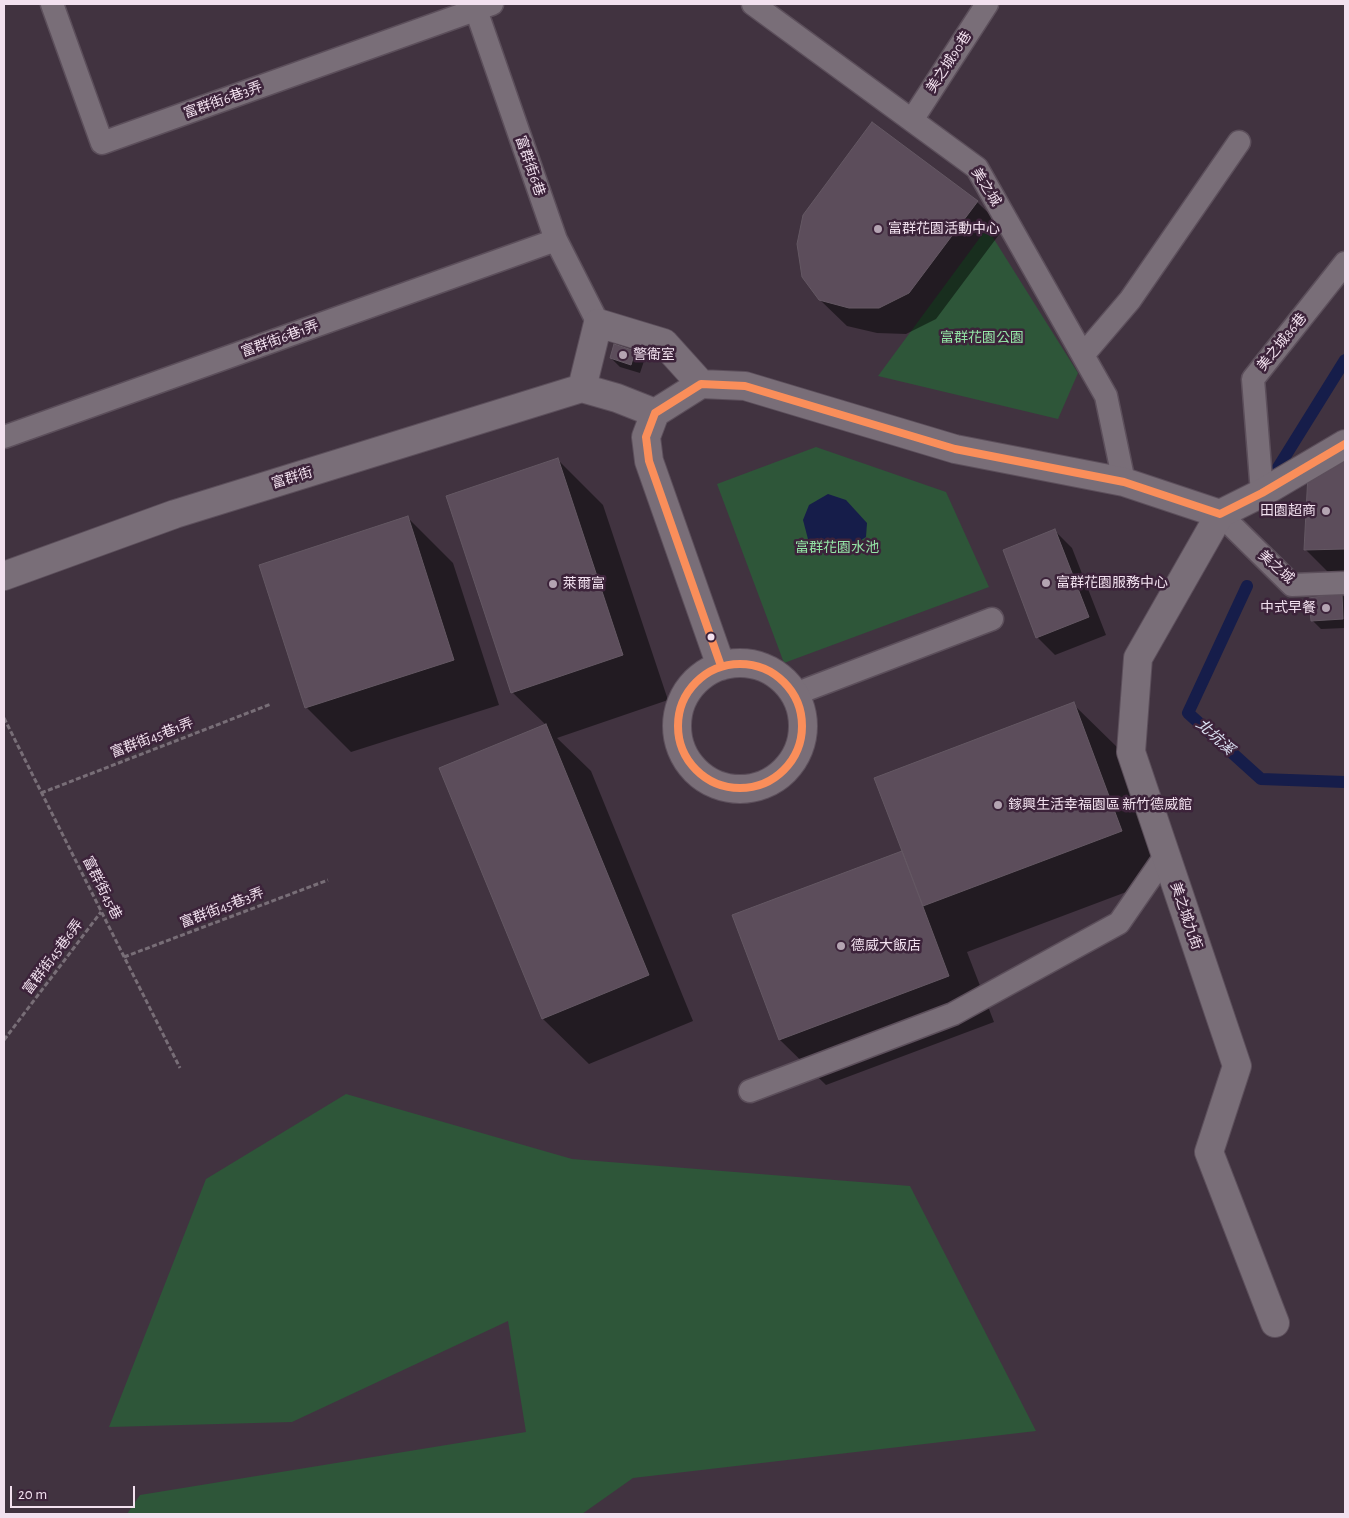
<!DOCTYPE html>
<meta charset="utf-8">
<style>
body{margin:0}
#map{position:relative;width:1349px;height:1518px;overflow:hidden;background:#413340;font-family:"Alegreya Sans",sans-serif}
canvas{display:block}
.frame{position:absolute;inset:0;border:5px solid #f2e1ef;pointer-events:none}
.scale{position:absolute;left:10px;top:1486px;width:125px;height:22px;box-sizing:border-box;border:2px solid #f2e1ef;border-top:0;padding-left:6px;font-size:15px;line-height:18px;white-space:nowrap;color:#f2e1ef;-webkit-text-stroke:4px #3c233a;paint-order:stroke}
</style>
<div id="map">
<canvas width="1349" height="1518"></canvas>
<div class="frame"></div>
<div class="scale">20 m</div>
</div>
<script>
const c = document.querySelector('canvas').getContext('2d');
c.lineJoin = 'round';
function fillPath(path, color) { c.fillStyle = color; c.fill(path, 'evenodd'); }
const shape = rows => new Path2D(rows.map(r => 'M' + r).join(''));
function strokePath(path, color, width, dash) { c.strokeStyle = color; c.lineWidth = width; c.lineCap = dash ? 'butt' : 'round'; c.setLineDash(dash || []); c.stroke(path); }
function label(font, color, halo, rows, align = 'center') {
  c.font = font + ' "Alegreya Sans","Noto Sans TC",sans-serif'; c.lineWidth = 5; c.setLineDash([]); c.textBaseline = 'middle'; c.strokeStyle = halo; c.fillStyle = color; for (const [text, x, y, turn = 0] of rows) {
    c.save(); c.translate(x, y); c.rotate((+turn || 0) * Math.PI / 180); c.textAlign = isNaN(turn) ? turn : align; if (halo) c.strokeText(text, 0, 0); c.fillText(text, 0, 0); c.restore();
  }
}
fillPath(shape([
 [987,228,1078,373,1058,419,878,376],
 [816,447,946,492,989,587,784,663,717,484],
 [346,1094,572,1159,910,1186,1036,1431,633,1478,582,1514,127,1514,140,1495,526,1432,508,1321,292,1422,109,1427,206,1179]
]), '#2e5639');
fillPath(shape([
 [828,494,846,500,867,523,866,537,840,554,825,554,809,543,803,520,809,505]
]), '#161d4a');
fillPath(shape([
 [872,123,977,202,1004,228,936,319,906,334,877,333,847,326,820,300],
 [615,346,635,352,644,361,640,373,620,367,611,358],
 [558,460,603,505,668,700,557,738,591,771,693,1021,589,1064,543,1019,441,769,546,725,512,692],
 [1345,461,1345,583,1339,583,1305,549,1310,475],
 [408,518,453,563,499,705,351,752,306,707],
 [1054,530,1072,548,1106,635,1055,655,1037,637],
 [1342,594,1345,598,1345,628,1321,629,1312,620],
 [1073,704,1119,749,1166,877,967,952,994,1022,826,1085,780,1040,734,916,903,852]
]), '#0007');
strokePath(shape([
 [1271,479,1345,360],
 [1247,586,1188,713,1261,779,1345,782]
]), '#161d4a', 12);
const building = shape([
 [872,122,978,201,909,293,879,308,849,308,819,300,802,277,797,244,803,215,872,122],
 [614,344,635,351,631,365,610,358,614,344],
 [558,458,623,655,511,693,446,496,558,458],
 [1345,460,1345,549,1304,550,1308,474,1345,460],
 [408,516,454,660,305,708,259,565,408,516],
 [1055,529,1089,617,1036,638,1003,550,1055,529],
 [1342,593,1343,619,1311,621,1309,598,1342,593],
 [1074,702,1122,831,923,906,874,778,1074,702],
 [546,724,649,975,542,1019,439,768,546,724],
 [902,851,949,976,779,1040,732,915,902,851]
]);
fillPath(building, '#5c4d5b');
strokePath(building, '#645863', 1);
const lane = shape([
 [52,4,102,143,492,4],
 [474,4,556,240,598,323],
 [753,4,977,168,1106,396,1124,482],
 [912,120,987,4],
 [1083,355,1130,300,1239,142],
 [4,437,556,240],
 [1262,493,1253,379,1345,263],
 [1220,514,1292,585,1345,583],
 [795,694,992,619],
 [750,1091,953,1014,1119,923,1166,855]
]);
const street = shape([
 [582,388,617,398,655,413],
 [1220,514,1138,658,1131,752,1237,1066,1209,1152,1275,1323],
 [4,576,175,514,582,388,598,323,664,343,701,384],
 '677 726a63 63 0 1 1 126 0a63 63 0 1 1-126 0Z',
 [721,666,649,461,646,437,655,413,701,384,745,386,955,449,1124,482,1220,514,1262,493,1345,444]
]);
strokePath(lane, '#5c4f5b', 25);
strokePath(street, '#5c4f5b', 30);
strokePath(shape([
 [4,718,180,1068],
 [41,793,271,704],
 [124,957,328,880],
 [4,1040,101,912]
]), '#786e77', 3, [5, 2.5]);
strokePath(lane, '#796e78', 22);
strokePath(street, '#796e78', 28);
strokePath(shape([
 '678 726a62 62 0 1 1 124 0a62 62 0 1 1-124 0Z',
 [721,666,649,461,646,437,655,413,701,384,745,386,955,449,1124,482,1220,514,1262,493,1345,444]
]), '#fa8e5a', 8);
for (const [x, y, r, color] of [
 [878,229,5,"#b4a4b2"],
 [623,355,5,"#b4a4b2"],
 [1326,511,5,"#b4a4b2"],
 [1046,583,5,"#b4a4b2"],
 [553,584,5,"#b4a4b2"],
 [1326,608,5,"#b4a4b2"],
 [711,637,4.5,"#f2e1ef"],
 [998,805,5,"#b4a4b2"],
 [841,946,5,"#b4a4b2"]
]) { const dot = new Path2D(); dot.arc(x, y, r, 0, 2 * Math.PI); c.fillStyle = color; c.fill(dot); strokePath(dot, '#3c233a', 2); }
label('14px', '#f2e1ef', '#3c233a', [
 ["美之城90巷",949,62,-57],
 ["富群街6巷3弄",223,100,-20],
 ["富群街6巷",530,166,71],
 ["美之城",986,187,58],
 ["富群街6巷1弄",280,339,-20],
 ["美之城86巷",1282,342,-51],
 ["富群街",292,478,-17],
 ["美之城",1276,567,41],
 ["富群街45巷1弄",152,738,-21],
 ["富群街45巷",102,888,63],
 ["富群街45巷3弄",222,908,-21],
 ["美之城九街",1186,916,71],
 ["富群街45巷6弄",53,957,-53]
]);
label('14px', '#f2e1ef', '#3c233a', [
 ["富群花園活動中心",888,229],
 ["警衛室",633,355],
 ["田園超商",1316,511,"right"],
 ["富群花園服務中心",1056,583],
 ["萊爾富",563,584],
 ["中式早餐",1316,608,"right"],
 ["鎵興生活幸福園區 新竹德威館",1008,805],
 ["德威大飯店",851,946]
], 'left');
label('14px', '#94e5a6', '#3c233a', [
 ["富群花園公園",982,338],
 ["富群花園水池",837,548]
]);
label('italic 15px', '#dce2f3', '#3c233a', [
 ["北坑溪",1215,737,42]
]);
</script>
